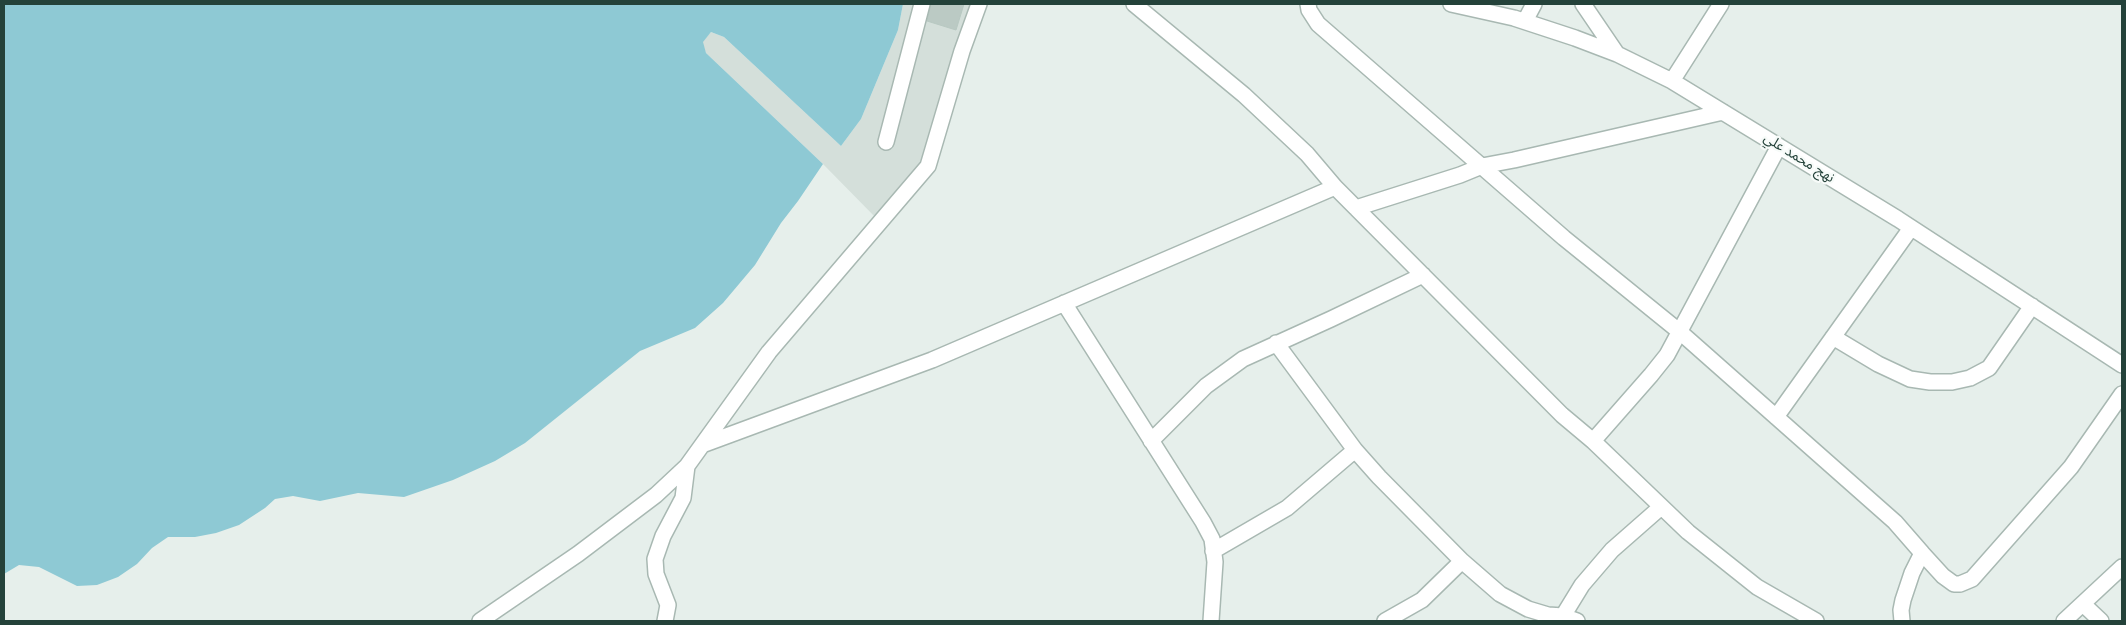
<!DOCTYPE html>
<meta charset="utf-8">
<style>
body{margin:0}
#map{position:relative;width:2126px;height:625px;overflow:hidden;background:#e6efeb;font-family:"Noto Sans",sans-serif}
canvas{display:block}
.frame{position:absolute;inset:0;border:5px solid #24423a;pointer-events:none}
</style>
<div id="map">
<canvas width="2126" height="625"></canvas>
<div class="frame"></div>
</div>
<script>
const c = document.querySelector('canvas').getContext('2d');
c.lineJoin = 'round';
function fillPath(path, color) { c.fillStyle = color; c.fill(path, 'evenodd'); }
const shape = rows => new Path2D(rows.map(r => 'M' + r).join(''));
function strokePath(path, color, width, dash) { c.strokeStyle = color; c.lineWidth = width; c.lineCap = dash ? 'butt' : 'round'; c.setLineDash(dash || []); c.stroke(path); }
function label(font, color, halo, rows, align = 'center') {
  c.font = font + ' "Noto Sans","Noto Sans Arabic",sans-serif'; c.lineWidth = 4.5; c.setLineDash([]); c.textBaseline = 'middle'; c.strokeStyle = halo; c.fillStyle = color; for (const [text, x, y, turn = 0] of rows) {
    c.save(); c.translate(x, y); c.rotate((+turn || 0) * Math.PI / 180); c.textAlign = isNaN(turn) ? turn : align; if (halo) c.strokeText(text, 0, 0); c.fillText(text, 0, 0); c.restore();
  }
}
fillPath(shape([
 [903,4,972,4,926,164,877,219,823,164,706,53,702,42,711,32,724,37,841,146,861,119,898,30]
]), '#d4dfda');
fillPath(shape([
 [4,4,903,4,898,30,861,119,841,146,724,37,711,32,703,42,706,53,823,164,798,201,781,223,755,265,723,303,695,328,640,351,525,443,495,461,453,480,404,497,358,493,320,501,293,496,275,499,265,508,239,525,216,533,195,537,168,537,152,548,137,564,118,577,97,585,77,586,39,567,19,565,4,574]
]), '#8ec9d4');
const building = shape([
 [931,4,964,4,956,30,927,21,931,4]
]);
fillPath(building, '#bbcac4');
strokePath(building, '#b8c9c2', 1);
const minor = shape([
 [1134,4,1244,95,1307,154,1335,187,1562,415,1593,441,1688,532,1757,587,1816,621],
 [1308,4,1309,10,1318,24,1564,238,1680,332,1895,522,1922,553,1912,573,1903,600,1901,610,1902,621],
 [1451,4,1514,18,1575,38,1617,54,1672,81,1898,219,2122,365],
 [1583,4,1617,54],
 [1525,21,1534,4],
 [1672,81,1721,4],
 [886,142,922,4],
 [1356,208,1460,175,1482,166,1514,160,1723,112],
 [1064,303,1203,522,1212,539,1215,562,1211,621],
 [1833,337,1878,364,1910,379,1930,382,1952,382,1970,378,1989,368,2032,306],
 [1276,343,1355,450,1379,477,1462,561,1422,600,1385,621],
 [1776,417,1911,228],
 [1151,441,1206,386,1243,359,1331,319,1423,275],
 [1593,441,1651,375,1667,355,1779,146],
 [702,445,932,360,1335,187],
 [1213,551,1287,508,1355,450],
 [1922,553,1943,576,1954,584,1960,584,1972,579,2071,467,2122,394],
 [1462,561,1500,594,1528,609,1548,615,1563,616,1577,621],
 [2083,604,2101,621],
 [1563,616,1582,585,1612,550,1661,507],
 [480,621,578,554,656,495,687,466,769,352,928,166,962,51,979,4],
 [665,621,668,605,656,574,655,559,663,536,683,498,687,466],
 [2064,621,2122,567]
]);
strokePath(minor, '#a8b8b2', 18);
strokePath(minor, '#fff', 15);
label('14px', '#24423a', '#f7fbf9', [
 ["نهج محمد علي",1799,158,32]
]);
</script>
